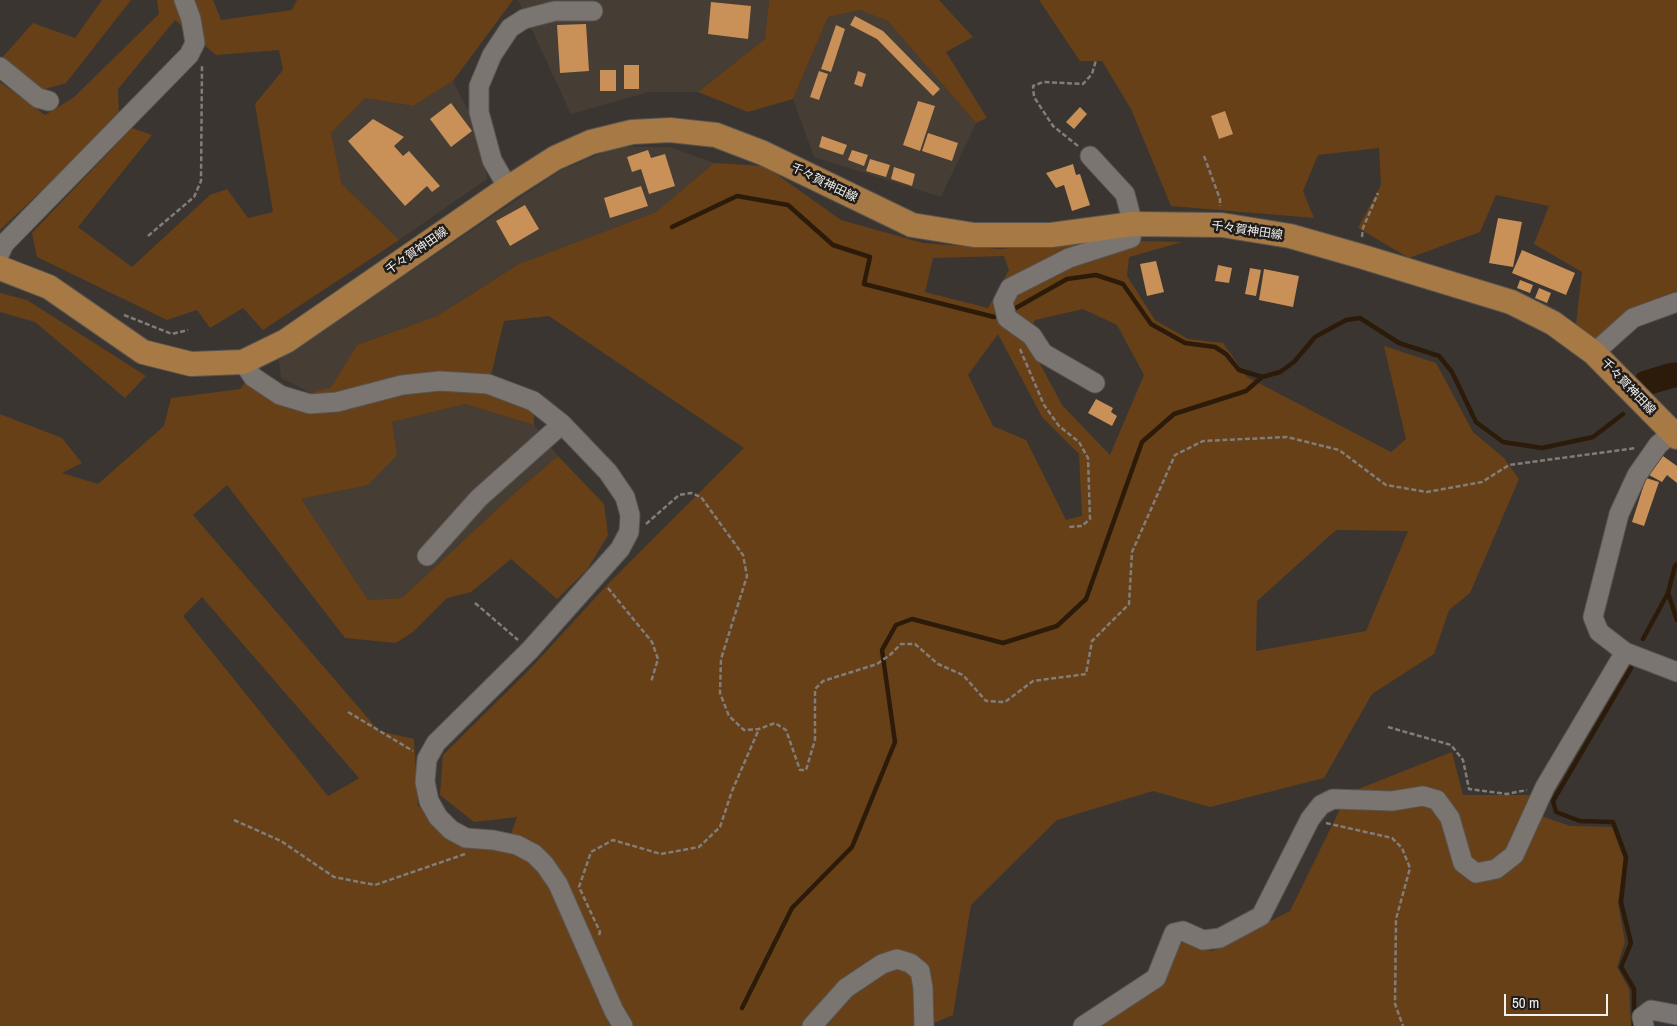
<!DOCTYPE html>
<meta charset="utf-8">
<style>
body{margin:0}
#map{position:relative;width:1677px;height:1026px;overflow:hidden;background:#3a3531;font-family:"Archivo Narrow",sans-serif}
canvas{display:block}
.scale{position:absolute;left:1504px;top:994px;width:104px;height:22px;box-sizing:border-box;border:2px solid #f3f0ed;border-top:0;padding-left:6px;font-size:15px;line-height:18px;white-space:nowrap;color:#f3f0ed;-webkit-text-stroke:4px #1f1d1b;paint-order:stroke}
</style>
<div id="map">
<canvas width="1677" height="1026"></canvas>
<div class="scale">50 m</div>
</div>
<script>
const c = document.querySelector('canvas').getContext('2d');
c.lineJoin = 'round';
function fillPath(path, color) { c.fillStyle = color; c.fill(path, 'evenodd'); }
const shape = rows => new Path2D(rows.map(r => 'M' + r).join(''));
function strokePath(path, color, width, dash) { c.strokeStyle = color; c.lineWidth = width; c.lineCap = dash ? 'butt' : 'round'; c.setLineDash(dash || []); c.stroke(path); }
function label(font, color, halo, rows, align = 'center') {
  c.font = font + ' "Archivo Narrow","Noto Sans JP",sans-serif'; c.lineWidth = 5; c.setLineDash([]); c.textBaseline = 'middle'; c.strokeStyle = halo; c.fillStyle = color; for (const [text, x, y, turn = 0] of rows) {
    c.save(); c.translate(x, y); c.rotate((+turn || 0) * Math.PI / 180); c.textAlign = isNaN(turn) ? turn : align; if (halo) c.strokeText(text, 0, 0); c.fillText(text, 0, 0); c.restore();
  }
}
fillPath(shape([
 [518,0,769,0,765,39,698,92,649,92,571,114],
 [860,10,888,20,976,123,941,197,814,157,793,99,828,17],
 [453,81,482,138,487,179,399,240,342,184,331,133,365,98,413,106],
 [617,147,670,147,714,163,656,212,519,264,437,316,357,345,331,387,311,393,281,378,279,360,561,170],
 [465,404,534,425,558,456,508,499,402,598,368,600,300,499,368,485,391,422]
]), '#463d34');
fillPath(shape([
 [102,0,131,0,66,83,38,91,0,60,33,23,75,38],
 [157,0,213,0,221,20,292,10,297,0,513,0,453,81,413,106,365,98,331,133,342,184,399,240,263,330,243,308,210,328,197,310,167,320,37,257,32,233,132,128,152,135,78,227,132,267,210,195,227,189,248,218,273,212,255,104,283,70,279,50,216,55,175,20,118,89,119,117,0,230,0,82,45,115,73,98,159,14],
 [769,0,939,0,973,37,946,52,987,118,976,123,888,21,860,10,828,17,793,99,748,112,698,92,765,39],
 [1039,0,1677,0,1677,291,1643,304,1598,342,1576,324,1582,272,1534,244,1549,206,1496,195,1480,232,1409,258,1358,228,1381,185,1379,148,1318,155,1303,191,1314,218,1171,206,1131,109,1102,61,1080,61],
 [714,163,765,166,841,220,923,243,999,249,1104,240,1182,242,1129,257,1127,276,1155,320,1188,339,1223,343,1247,377,1391,452,1406,439,1384,346,1436,363,1473,432,1504,458,1519,479,1470,593,1449,610,1434,654,1372,694,1324,778,1210,807,1153,791,1057,820,971,905,953,1015,927,1026,0,1026,0,414,62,438,82,463,62,473,98,484,164,426,171,398,240,389,249,378,293,398,331,387,357,345,437,316,519,264,656,212],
 [1004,256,1009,270,988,308,925,292,933,258],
 [1083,309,1117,325,1144,375,1110,455,1062,405,1027,339,1035,320],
 [549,316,744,448,607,585,531,668,443,755,440,795,474,822,517,817,505,851,418,806,414,739,379,731,193,515,227,485,345,638,396,643,413,632,447,598,471,592,511,559,557,599,587,570,608,535,604,504,558,456,508,499,402,598,368,600,301,499,368,485,397,455,392,422,465,404,534,425,533,405,491,375,504,321],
 [998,334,1042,417,1079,454,1082,516,1066,520,1026,440,993,426,968,375],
 [1336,530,1408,531,1366,631,1256,651,1257,601],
 [202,597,359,778,358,779,328,796,183,616],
 [0,293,27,300,146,376,125,398,35,322,0,312],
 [1452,752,1463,795,1535,795,1544,817,1570,826,1612,827,1624,859,1618,903,1625,942,1617,967,1629,989,1631,1026,1099,1026,1163,974,1176,940,1212,951,1290,911,1348,793]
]), '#674017');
strokePath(shape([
 [672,227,737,196,788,205,833,245,870,257,864,284,994,317],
 [1014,309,1067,279,1096,275,1123,284,1151,324,1185,343,1215,347,1226,354,1239,370,1262,377,1280,372,1294,362,1315,337,1346,320,1360,318,1399,343,1439,356,1452,372,1476,422,1503,442,1542,448,1593,437,1623,414],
 [1668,593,1677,620],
 [1643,639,1668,593,1675,566,1677,564],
 [1631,668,1553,801,1556,812,1580,821,1613,822,1626,857,1621,902,1631,943,1621,967,1634,989,1634,1026],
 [742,1008,792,908,852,847,895,742,882,650,896,625,912,619,1003,643,1057,626,1086,599,1142,442,1174,414,1246,391,1262,377]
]), '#2d1b09', 4.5);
strokePath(shape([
 [1646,383,1673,375,1677,375]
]), '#2d1b09', 25);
fillPath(shape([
 [711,2,751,6,748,39,708,34],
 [855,16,883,31,940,89,933,96,877,39,850,25],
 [586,24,589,71,560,73,557,25],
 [836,25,845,29,831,72,821,69],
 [624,65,639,65,639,89,624,89],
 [600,70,616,70,616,91,600,91],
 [819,71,828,74,819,100,810,97],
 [858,71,866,74,862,87,854,84],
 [918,101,935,106,920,151,903,145],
 [451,103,472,131,451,147,430,119],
 [1080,107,1087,114,1074,129,1066,122],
 [1225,111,1233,134,1219,139,1211,116],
 [373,119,404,137,394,146,403,156,409,151,440,186,432,192,427,186,405,206,348,141],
 [928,133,958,143,952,161,922,151],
 [822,136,847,145,843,155,819,147],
 [648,150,651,158,665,154,675,186,649,194,641,169,632,172,627,157],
 [852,150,868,155,864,166,848,160],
 [870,159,890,165,886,177,866,171],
 [1073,164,1076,175,1080,174,1090,205,1072,211,1064,185,1056,188,1046,173],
 [894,167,915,174,912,186,891,179],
 [641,186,648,206,610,218,604,198],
 [525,205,539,229,510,246,496,221],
 [1498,218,1522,222,1513,267,1489,263],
 [1522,250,1575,273,1566,295,1512,273],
 [1156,261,1164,292,1147,296,1140,264],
 [1218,265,1232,268,1229,283,1215,281],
 [1250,268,1261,270,1256,296,1245,294],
 [1264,269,1299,276,1293,307,1259,300],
 [1520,280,1533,285,1530,293,1517,288],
 [1539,288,1551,293,1547,303,1535,298],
 [1096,399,1113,408,1111,412,1117,416,1112,426,1088,413],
 [1663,456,1677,466,1677,483,1667,475,1662,482,1649,475],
 [1646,478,1659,482,1644,526,1632,522]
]), '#c99057');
const minor = shape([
 [0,67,38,98,49,101],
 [1090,156,1125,194,1133,224,1131,238,1069,258,1010,288,1003,302,1007,318,1032,336,1043,353,1095,383],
 [508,188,492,160,479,112,479,86,492,55,510,28,524,19,555,11,593,11],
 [0,253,4,244,189,55,195,43,191,19,184,0],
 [1594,353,1633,318,1677,302],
 [243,362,253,377,280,395,310,404,337,402,402,385,440,381,488,384,533,401,562,424,608,472,625,497,630,515,629,532,620,549,530,650,436,743,427,759,425,782,429,801,438,817,451,830,466,838,493,840,517,845,534,854,545,865,558,884,614,1011,623,1026],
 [1672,433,1658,445,1637,475,1619,514,1593,617,1599,632,1625,652,1677,672],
 [427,556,479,498,562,424],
 [812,1026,846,988,882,964,897,959,910,963,920,971,923,988,924,1026],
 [1083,1026,1156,978,1174,933,1183,931,1203,940,1220,938,1261,916,1310,819,1321,805,1333,799,1392,801,1423,796,1437,800,1450,818,1463,863,1476,873,1496,869,1514,855,1545,787,1625,652],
 [1644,1026,1642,1017,1651,1010,1677,1015]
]);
const major = shape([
 [0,268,49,287,143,352,191,364,243,362,286,341,508,188,555,158,591,142,632,132,670,130,716,135,763,153,912,225,974,235,1051,235,1133,224,1222,225,1290,236,1360,256,1511,302,1553,323,1594,353,1677,437]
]);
strokePath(minor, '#585450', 21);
strokePath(major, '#585450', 26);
strokePath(shape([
 [1078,146,1053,126,1034,97,1033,86,1043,82,1083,84,1092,74,1096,60],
 [1204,156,1220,199,1220,206],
 [148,236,194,197,201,181,202,65],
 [1362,237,1363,228,1378,193],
 [124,315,172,334,188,330],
 [1020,349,1044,405,1059,426,1079,442,1088,458,1090,519,1082,526,1068,527],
 [646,524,679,495,691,493,701,497,743,555,747,576,721,659,720,693,729,716,744,730,759,729,775,723,786,730,800,770,806,770,815,740,815,689,823,681,877,664,891,654,901,644,915,644,938,664,963,675,986,701,1005,702,1033,681,1086,674,1092,641,1129,604,1132,552,1175,455,1203,441,1287,437,1339,450,1386,485,1427,492,1482,482,1509,465,1636,448],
 [608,588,652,642,658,659,651,682],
 [475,603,518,640],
 [348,712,413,751],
 [1388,727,1451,745,1463,760,1469,789,1507,794,1527,790],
 [234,820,281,841,334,877,375,885,465,854],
 [1326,823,1392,838,1402,848,1410,868,1396,919,1395,1004,1403,1026],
 [599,935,600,932,579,887,591,852,613,840,661,854,699,847,720,827,732,791,759,729]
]), '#817d7a', 2.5, [5, 2.5]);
strokePath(minor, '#7b7571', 19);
strokePath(major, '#a77944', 24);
label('12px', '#f3f0ed', '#1f1d1b', [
 ["千々賀神田線",824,183,26],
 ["千々賀神田線",1247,231,8],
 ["千々賀神田線",417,251,-35],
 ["千々賀神田線",1628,387,46]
]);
</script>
